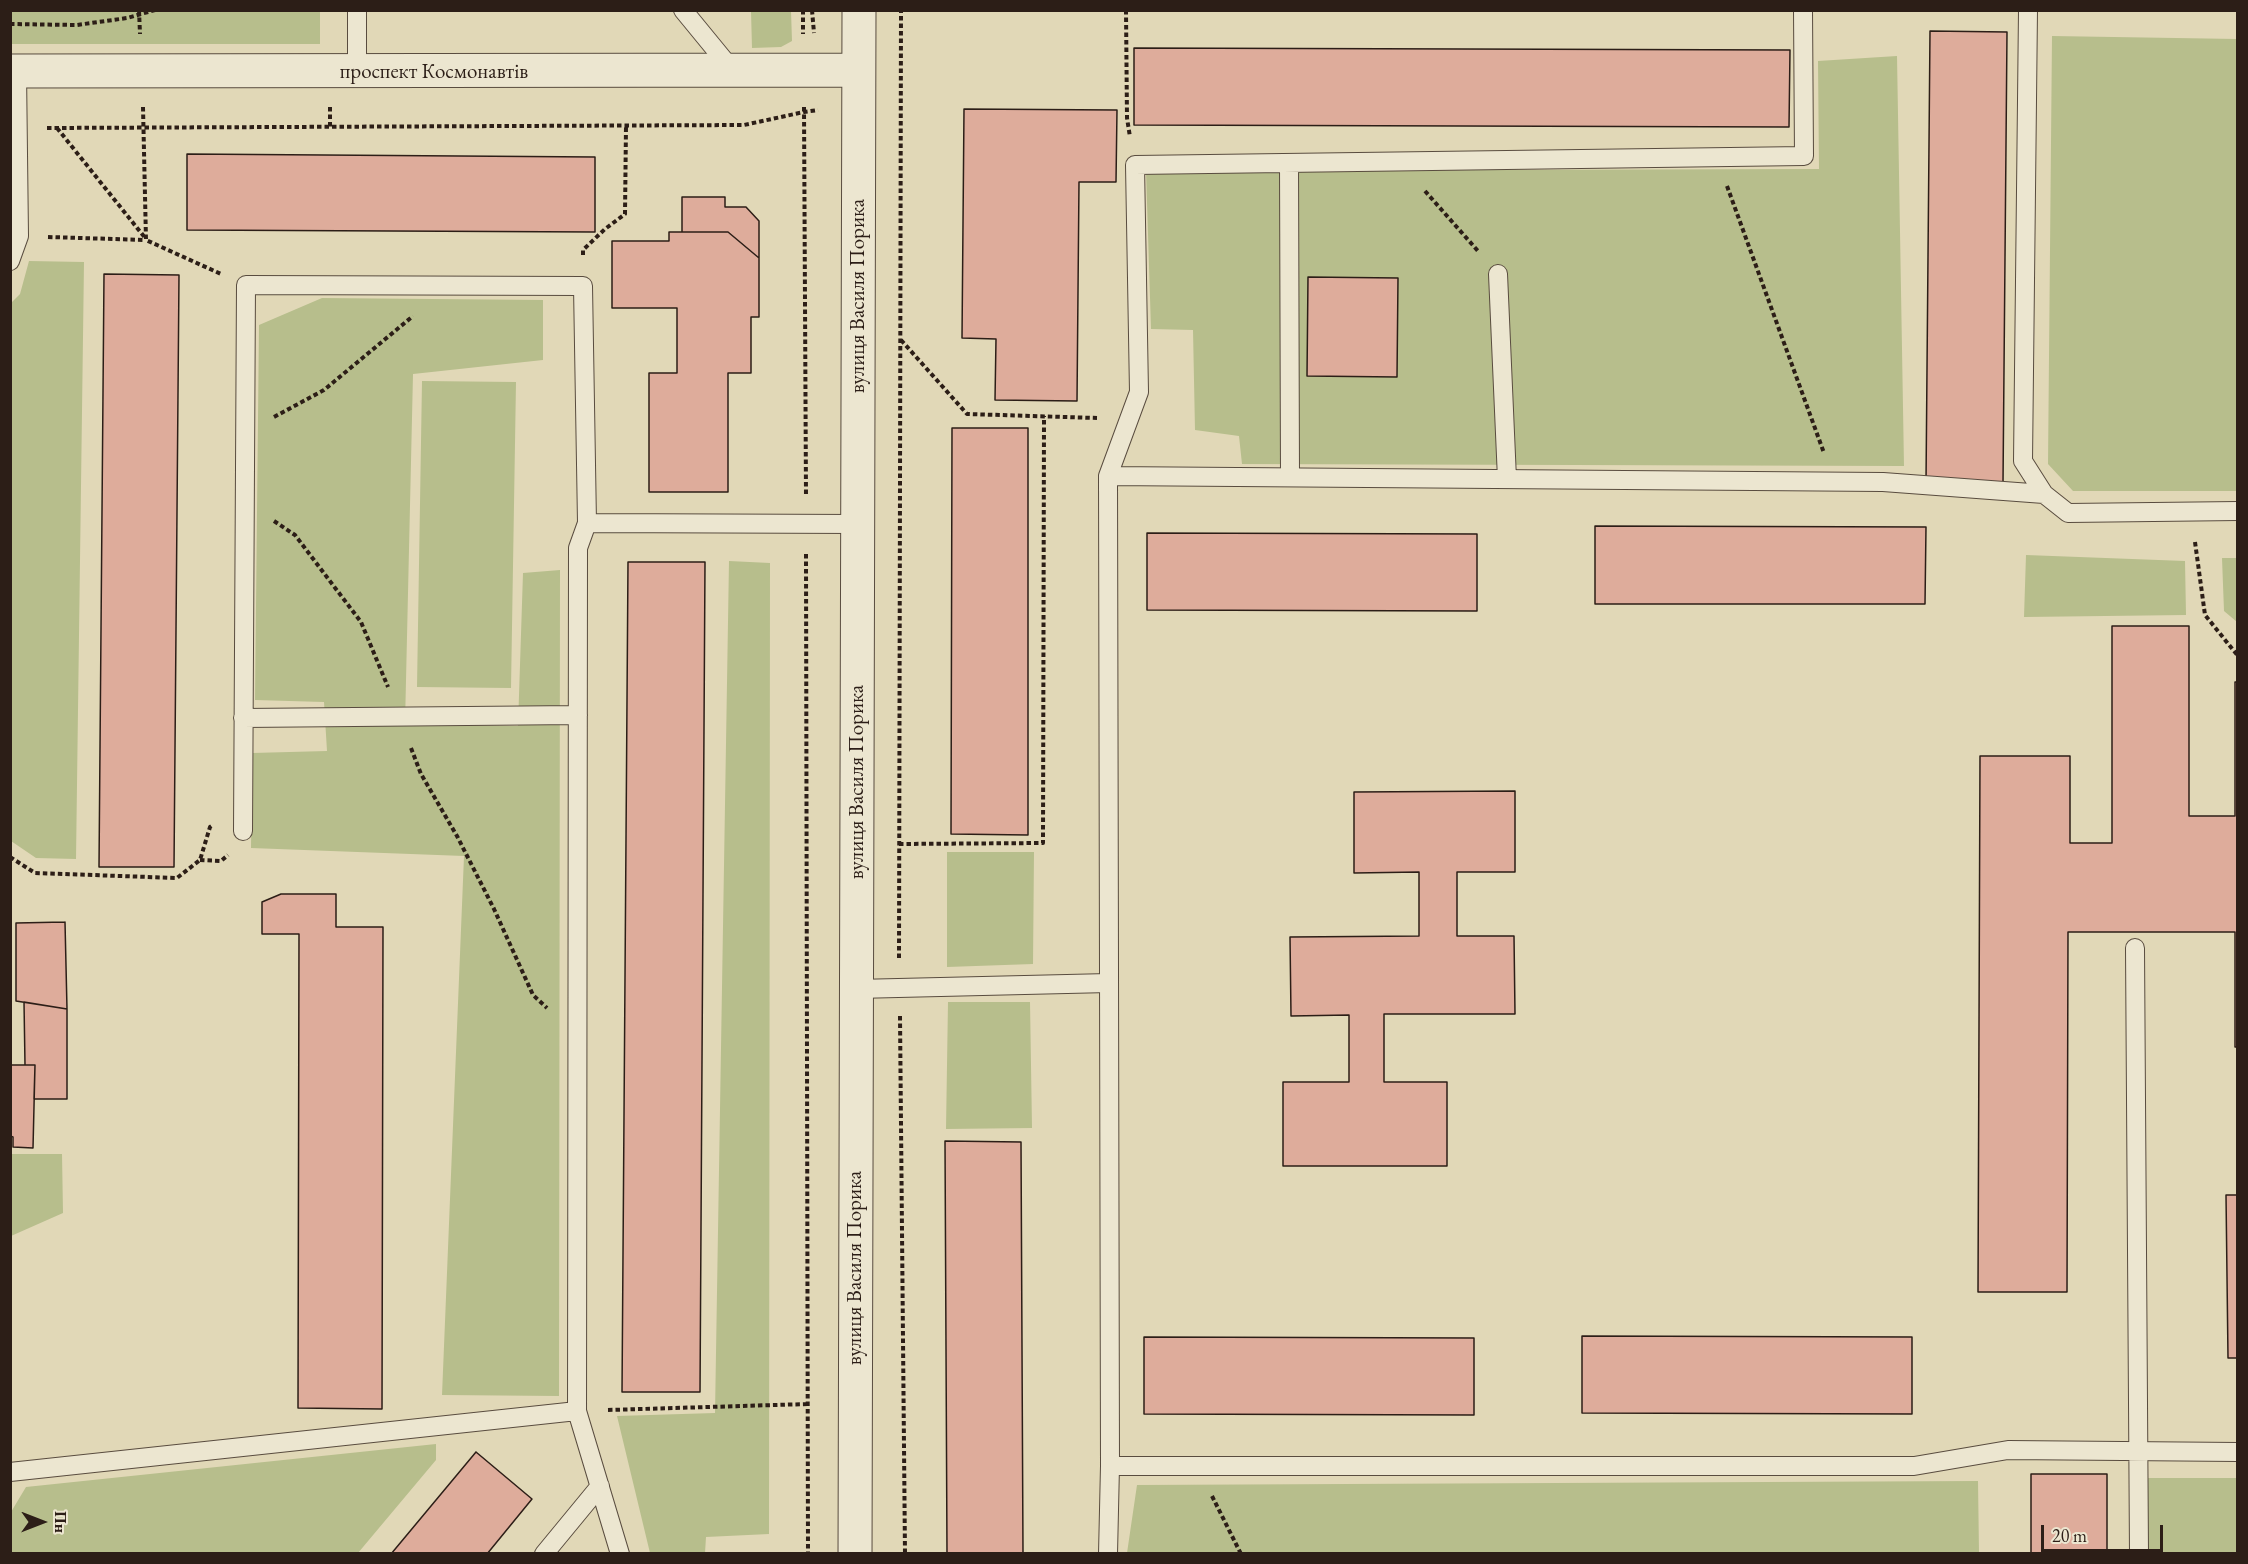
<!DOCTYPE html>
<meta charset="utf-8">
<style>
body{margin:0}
#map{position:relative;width:2248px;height:1564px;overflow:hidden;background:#e1d8b7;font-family:"EB Garamond",serif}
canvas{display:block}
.frame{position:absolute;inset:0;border:12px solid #2c1e17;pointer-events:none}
.north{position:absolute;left:12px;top:1492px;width:60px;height:60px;-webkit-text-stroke:4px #ece6d0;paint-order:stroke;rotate:90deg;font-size:16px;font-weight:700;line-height:24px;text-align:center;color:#2c1e17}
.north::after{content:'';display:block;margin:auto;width:21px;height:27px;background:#2c1e17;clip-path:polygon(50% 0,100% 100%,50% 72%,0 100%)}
.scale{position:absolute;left:2041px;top:1525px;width:122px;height:27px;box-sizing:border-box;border:3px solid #2c1e17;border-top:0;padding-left:8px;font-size:18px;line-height:21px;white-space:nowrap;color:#2c1e17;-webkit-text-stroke:4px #ece6d0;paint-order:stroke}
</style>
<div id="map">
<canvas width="2248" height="1564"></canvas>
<div class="frame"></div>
<div class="north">Пн</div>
<div class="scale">20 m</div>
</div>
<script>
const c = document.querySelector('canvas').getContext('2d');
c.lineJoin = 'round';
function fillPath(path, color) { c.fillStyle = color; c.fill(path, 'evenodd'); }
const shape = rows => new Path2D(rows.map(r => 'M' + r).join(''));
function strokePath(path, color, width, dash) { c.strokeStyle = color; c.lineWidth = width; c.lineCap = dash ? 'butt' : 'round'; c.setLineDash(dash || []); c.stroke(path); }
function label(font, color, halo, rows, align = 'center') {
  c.font = font + ' "EB Garamond",serif'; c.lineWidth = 4.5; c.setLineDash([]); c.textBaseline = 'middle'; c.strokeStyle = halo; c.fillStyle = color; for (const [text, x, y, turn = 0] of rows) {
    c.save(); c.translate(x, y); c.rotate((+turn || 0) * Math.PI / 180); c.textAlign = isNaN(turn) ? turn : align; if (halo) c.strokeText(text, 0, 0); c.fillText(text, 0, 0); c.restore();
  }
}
fillPath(shape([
 [11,10,320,11,320,44,11,44],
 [751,11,791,11,792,41,781,47,752,48],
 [2052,36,2237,39,2237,491,2073,491,2048,464],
 [1897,56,1904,466,1242,464,1239,436,1195,430,1193,330,1151,329,1146,171,1819,169,1818,61],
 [29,261,84,262,76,859,36,858,11,841,10,304,20,294],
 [322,298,543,300,543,360,413,374,405,724,518,726,523,573,560,570,559,1396,442,1395,464,856,251,848,252,753,327,751,324,702,255,700,259,325],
 [422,381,516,382,511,688,417,687],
 [2026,555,2185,561,2186,615,2024,617],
 [2222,558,2237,558,2237,622,2224,611],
 [729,561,770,563,769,1534,706,1537,705,1553,650,1553,617,1416,715,1413],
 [947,852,1034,852,1033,964,947,967],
 [948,1002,1030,1002,1032,1128,946,1129],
 [11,1154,62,1154,63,1213,11,1236],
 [436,1444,436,1460,358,1553,11,1553,11,1512,26,1487],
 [2148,1478,2237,1478,2237,1553,2147,1554],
 [1978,1481,1979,1553,1127,1553,1137,1485]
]), '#b7be8c');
const building = shape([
 [1930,31,2007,32,2003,483,1926,482,1930,31],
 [1134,48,1790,50,1789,127,1134,125,1134,48],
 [964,109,1117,110,1116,182,1079,182,1077,401,995,400,996,339,962,338,964,109],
 [187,154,595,157,595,232,187,230,187,154],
 [682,197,725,197,725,207,746,207,759,221,759,258,728,232,682,232,682,197],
 [669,232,728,232,759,258,759,317,751,317,751,373,728,373,728,492,649,492,649,373,677,373,677,308,612,308,612,241,669,241,669,232],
 [104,274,179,275,174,867,99,867,104,274],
 [1308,277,1398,278,1397,377,1307,376,1308,277],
 [952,428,1028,428,1028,835,951,834,952,428],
 [1595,526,1926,527,1925,604,1595,604,1595,526],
 [1147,533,1477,534,1477,611,1147,610,1147,533],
 [628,562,705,562,700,1392,622,1392,628,562],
 [2112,626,2189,626,2189,816,2235,816,2235,682,2238,682,2238,1047,2235,1047,2235,932,2068,932,2067,1292,1978,1292,1980,756,2070,756,2070,843,2112,843,2112,626],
 [1515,791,1515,872,1457,872,1457,936,1514,936,1515,1014,1384,1014,1384,1082,1447,1082,1447,1166,1283,1166,1283,1082,1349,1082,1349,1015,1291,1016,1290,937,1419,936,1419,872,1354,873,1354,792,1515,791],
 [281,894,336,894,336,927,383,927,382,1409,298,1408,299,934,262,934,262,902,281,894],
 [65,922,67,1009,16,1001,16,923,65,922],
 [24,1002,67,1009,67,1099,34,1099,35,1065,25,1065,24,1002],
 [10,1065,35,1065,33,1148,13,1147,13,1137,10,1136,10,1065],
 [945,1141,1021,1142,1023,1554,947,1554,945,1141],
 [2226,1195,2238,1195,2238,1358,2228,1358,2226,1195],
 [1582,1336,1912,1337,1912,1414,1582,1413,1582,1336],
 [1144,1337,1474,1338,1474,1415,1144,1414,1144,1337],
 [476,1452,532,1499,487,1554,391,1554,476,1452],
 [2031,1474,2107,1474,2107,1554,2031,1554,2031,1474]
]);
fillPath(building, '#deac9b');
strokePath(building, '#2c1e17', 1.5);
const service = shape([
 [357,10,357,72],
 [683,10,733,71],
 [2028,10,2023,461,2044,494,2068,513,2238,511],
 [1289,163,1290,477],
 [10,261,19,236,17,71],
 [1498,274,1507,479],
 [1108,476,1139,392,1135,165,1804,156,1803,10],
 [2044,494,1883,482,1108,476,1110,1466,1914,1466,2008,1450,2238,1452],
 [587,523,857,524],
 [243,718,578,715],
 [243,831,246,285,583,286,587,523,578,548,577,1411],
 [2135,948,2139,1554],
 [856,989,1109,983],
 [10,1472,577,1411,620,1554],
 [544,1554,600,1486],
 [1108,1554,1110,1466]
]);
const tertiary = shape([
 [10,71,858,70],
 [855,1554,859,10]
]);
strokePath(service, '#594c3f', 20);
strokePath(tertiary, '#594c3f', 35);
strokePath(shape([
 [139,10,140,34],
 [803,10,803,34],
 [812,10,814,33],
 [1126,10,1127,118,1130,137],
 [10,24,77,25,127,18,155,10],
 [143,107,146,240,221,274],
 [330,107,330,127],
 [804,107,806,496],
 [47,128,744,125,804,112,818,110],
 [57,128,146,239],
 [1727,186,1824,453],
 [1425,191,1478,251],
 [48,237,145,240],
 [583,255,583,250,605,229,625,214,626,126],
 [901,340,967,414,1097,418],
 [274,417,324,390,413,316],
 [274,521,295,535,361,622,388,687],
 [2195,542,2205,615,2238,656],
 [806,554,808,1554],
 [411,748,421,774,457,836,494,909,533,995,547,1008],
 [899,844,1043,843,1044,416],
 [10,857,35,873,177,878,200,860,210,827,213,825],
 [200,860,221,861,228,855],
 [899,958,901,10],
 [900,1016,905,1554],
 [608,1410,808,1404],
 [1212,1496,1241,1554]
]), '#2c1e17', 4, [4.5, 3]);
strokePath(service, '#ece6d0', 18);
strokePath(tertiary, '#ece6d0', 33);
label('21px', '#2c1e17', '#ece6d0', [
 ["проспект Космонавтів",434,72],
 ["вулиця Василя Порика",858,296,-90],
 ["вулиця Василя Порика",857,782,-90],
 ["вулиця Василя Порика",855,1268,-90]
]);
</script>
